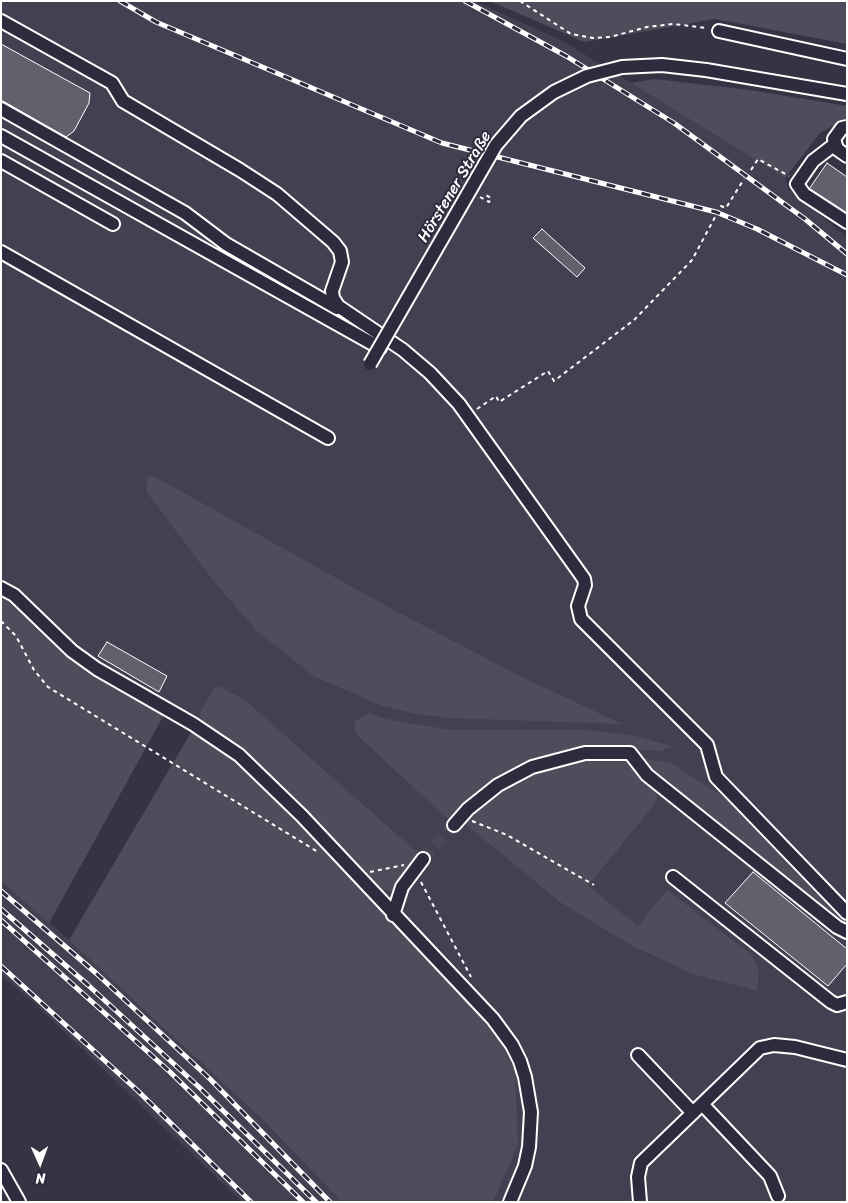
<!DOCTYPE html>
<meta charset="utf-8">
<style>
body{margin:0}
#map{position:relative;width:848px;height:1203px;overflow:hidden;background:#373345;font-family:Sriracha,sans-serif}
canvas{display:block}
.frame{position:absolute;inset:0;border:2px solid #fff;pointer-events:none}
.north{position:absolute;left:15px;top:1138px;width:50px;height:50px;-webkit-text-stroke:4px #2f2a3d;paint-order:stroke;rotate:178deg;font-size:14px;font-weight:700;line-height:20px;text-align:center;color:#fff}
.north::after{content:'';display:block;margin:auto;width:18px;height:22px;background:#fff;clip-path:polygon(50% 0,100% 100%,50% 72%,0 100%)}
</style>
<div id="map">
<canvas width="848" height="1203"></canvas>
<div class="frame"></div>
<div class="north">N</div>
</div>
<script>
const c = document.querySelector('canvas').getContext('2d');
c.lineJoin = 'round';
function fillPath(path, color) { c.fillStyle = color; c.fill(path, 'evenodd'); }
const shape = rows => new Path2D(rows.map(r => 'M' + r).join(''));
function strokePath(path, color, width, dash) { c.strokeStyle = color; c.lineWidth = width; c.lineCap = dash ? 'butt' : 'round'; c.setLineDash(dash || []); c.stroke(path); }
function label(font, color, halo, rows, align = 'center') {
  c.font = font + ' Sriracha,sans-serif'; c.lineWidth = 4; c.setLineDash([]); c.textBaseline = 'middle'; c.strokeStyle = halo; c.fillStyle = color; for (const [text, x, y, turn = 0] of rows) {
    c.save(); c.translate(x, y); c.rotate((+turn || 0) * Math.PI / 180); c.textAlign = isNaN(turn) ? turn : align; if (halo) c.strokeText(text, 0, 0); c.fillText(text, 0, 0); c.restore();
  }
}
fillPath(shape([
 [1,1,474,1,563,41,785,178,789,190,847,237,847,1202,493,1202,496,1199,192,729,78,662,10,601,1,596],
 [1,881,69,940,263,1120,342,1202,242,1202,32,1001,1,975]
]), '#444051');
fillPath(shape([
 [490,1,847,1,847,44,715,19,584,42],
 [654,79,750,90,847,106,847,122,838,123,820,133,785,178,631,83],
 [150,476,157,478,390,608,524,678,622,724,449,718,416,714,383,706,315,677,258,632,215,583,146,491,147,478],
 [1,596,10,601,78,662,165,713,49,923,1,881],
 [219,686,246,701,420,855,397,888,390,891,377,888,329,835,250,756,203,721,199,715,213,689],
 [369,713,386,719,451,730,584,730,631,735,672,746,661,751,588,747,552,755,532,763,452,820,449,820,356,734,354,726,355,721],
 [193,729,236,759,489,1021,515,1071,518,1144,493,1202,342,1202,263,1120,69,940],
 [600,756,627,759,656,790,657,801,588,886,638,926,667,890,752,955,759,972,757,991,693,974,631,945,560,902,464,823,484,803,527,776,545,768],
 [646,759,671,763,748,813,847,917,847,922,843,922,651,770,644,762]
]), '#514c5c');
const building = shape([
 [1,44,90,93,89,103,74,131,66,137,1,100,1,44],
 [827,163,847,177,847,215,809,189,827,163],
 [542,229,585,268,577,277,533,238,542,229],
 [107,642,167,676,159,692,98,656,107,642],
 [753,872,847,949,847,964,828,986,725,903,753,872]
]);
fillPath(building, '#635f6d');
strokePath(building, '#fff', 1);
strokePath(shape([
 [423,859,454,825]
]), '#4b4758', 12, [12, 6]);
const minor = shape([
 [1,21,112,83,123,101,240,170,277,194,333,242,340,251,342,262,332,291,333,298,338,306,403,350,430,373,459,404,584,579,585,585,578,606,581,619,707,745,716,777,847,913],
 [719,31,847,59],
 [706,70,847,94],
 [1,109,185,213,226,244,337,308],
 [847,127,842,128,834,139,837,149,847,156],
 [1,136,380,348],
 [835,144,813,161,797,184,804,194,847,222],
 [1,161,113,224],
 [1,252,328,438],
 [1,588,14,595,72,651,97,669,193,724,239,755,302,816,493,1019,512,1045,520,1061,525,1077,531,1112,529,1147,525,1166,510,1202],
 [454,825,468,809,498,785,532,767,585,753,630,753,647,775,837,927,847,932],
 [673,877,831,1002,837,1005,847,1002],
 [393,915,402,887,423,859],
 [638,1055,693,1113],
 [702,1104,770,1176,778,1196],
 [1,1170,19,1202],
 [640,1202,638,1177,641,1163,760,1048,774,1045,795,1047,847,1060]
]);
strokePath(minor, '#fff', 16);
strokePath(shape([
 [520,1,571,34,593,38,610,37,647,27,673,24,707,28],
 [751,170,758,159,789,176],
 [480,197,489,202,491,198,486,195],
 [477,409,496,396,499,402,548,371,554,381,634,320,692,260,721,206,726,208,744,179],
 [1,621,16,636,34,670,48,687,318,852],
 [472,821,507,835,594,885],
 [370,872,404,865],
 [421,882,471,977]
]), '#fff', 2, [4, 4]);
strokePath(minor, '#2f2a3d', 12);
const rail = shape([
 [120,1,156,22,442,143,716,212,757,229,847,275],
 [465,1,566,56,674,123,805,219,847,254],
 [1,891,97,974,210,1079,330,1202],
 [1,909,88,985,200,1088,316,1202],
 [1,920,169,1071,303,1202],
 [1,966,138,1091,251,1202]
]);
strokePath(rail, '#fff', 5);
strokePath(rail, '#2f2a3d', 3, [9]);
const minorBridge = shape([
 [370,364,496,145,521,116,554,92,587,76,622,67,662,65,706,70]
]);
strokePath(minorBridge, '#fff', 16, []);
strokePath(minorBridge, '#2f2a3d', 12);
label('16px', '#fff', '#2f2a3d', [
 ["Hörstener Straße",455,187,-59]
]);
</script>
